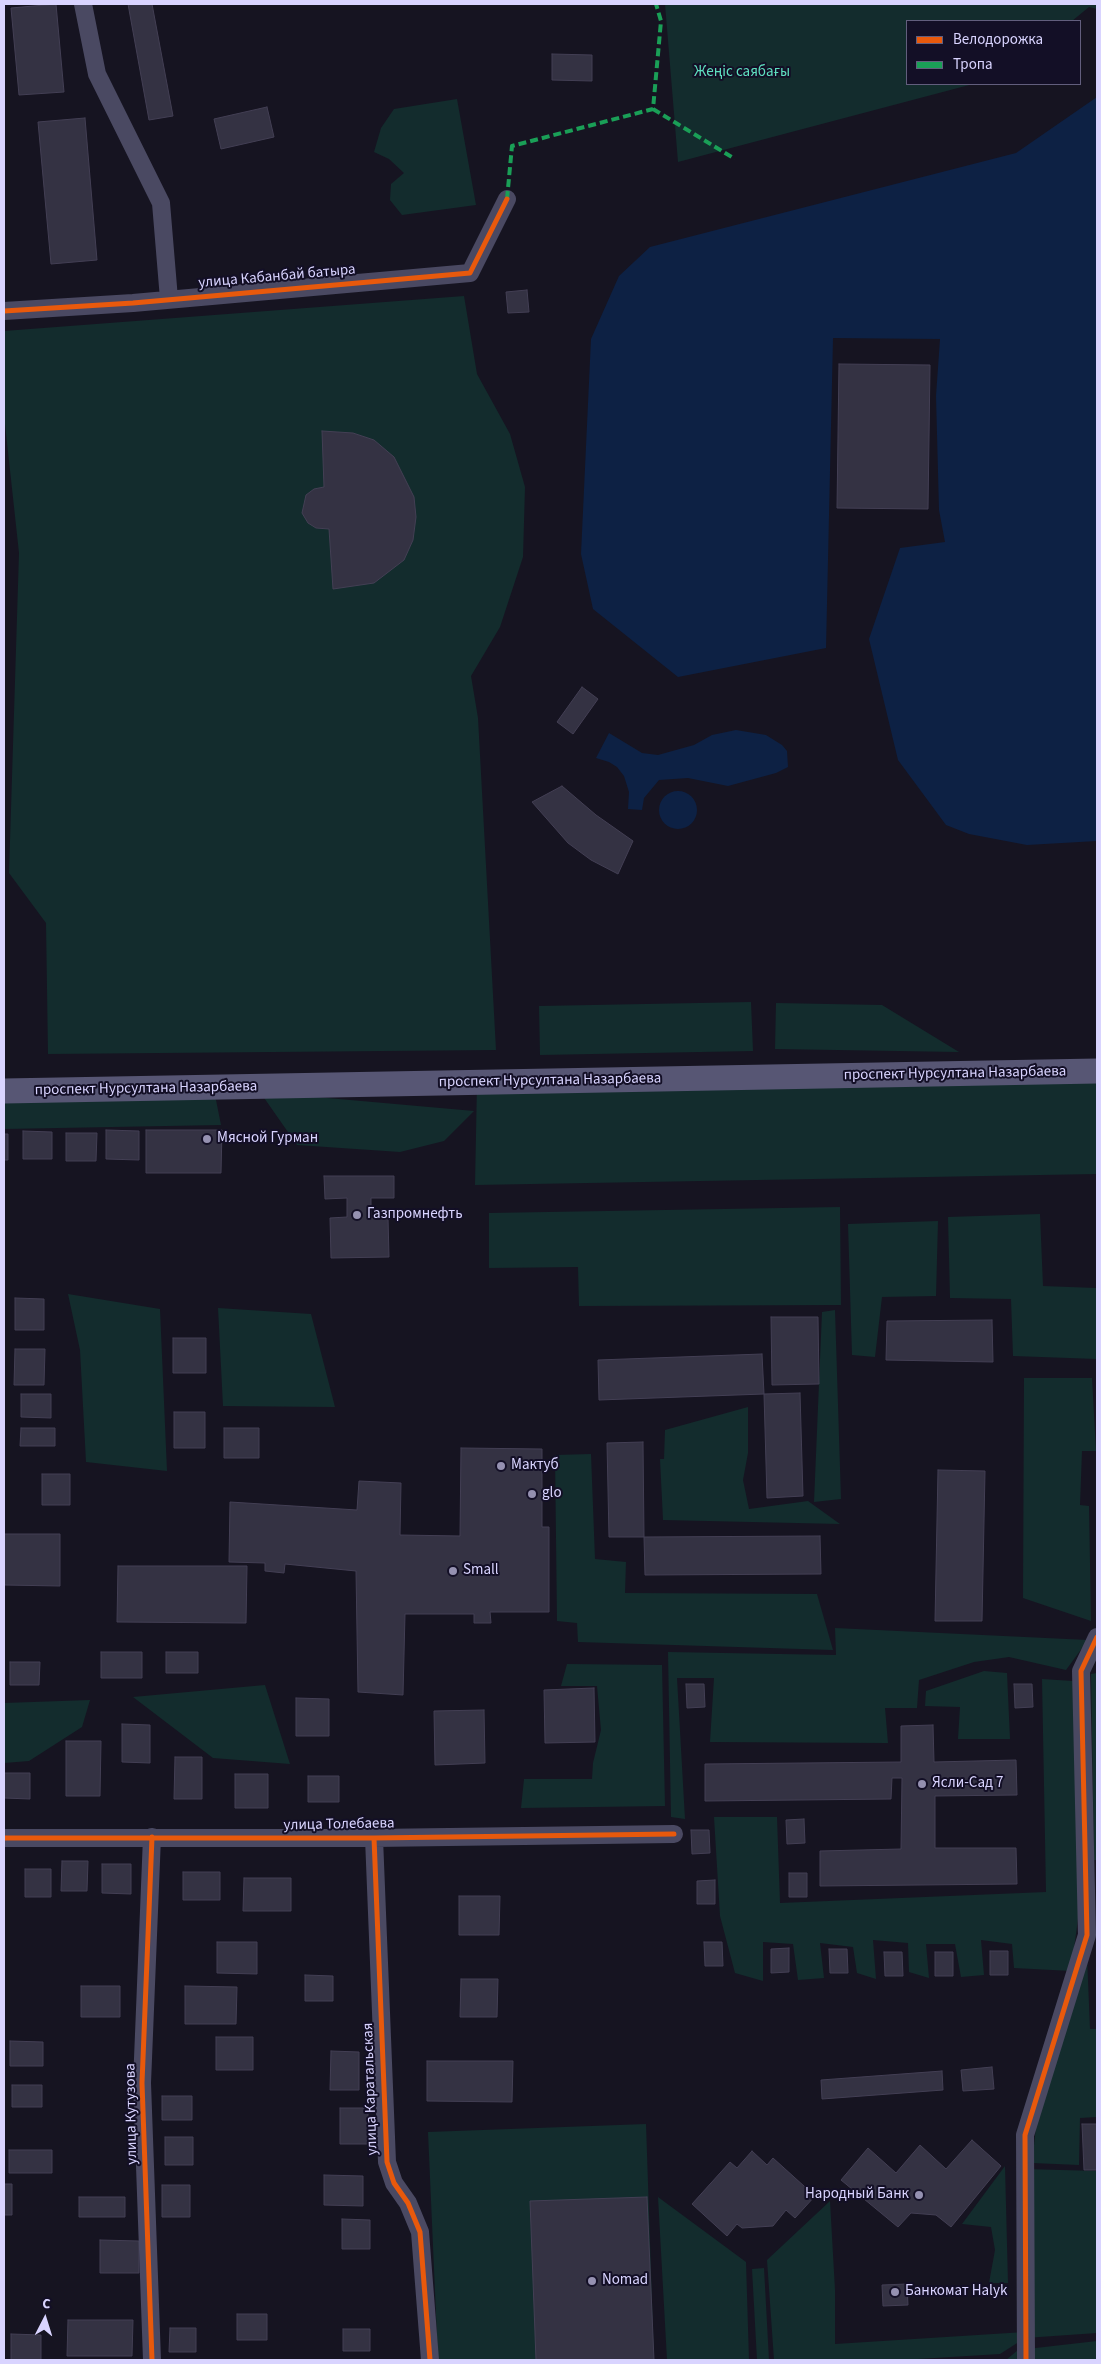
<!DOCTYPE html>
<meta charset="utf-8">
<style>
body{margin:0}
#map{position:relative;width:1101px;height:2364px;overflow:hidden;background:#161421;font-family:"Source Sans 3",sans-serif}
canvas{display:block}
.frame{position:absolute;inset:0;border:5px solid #d9d4ff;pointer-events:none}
.legend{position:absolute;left:906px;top:20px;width:175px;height:65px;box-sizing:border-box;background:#130f26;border:1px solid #625e7d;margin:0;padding:6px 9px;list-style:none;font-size:15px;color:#d9d4ff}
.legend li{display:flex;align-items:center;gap:10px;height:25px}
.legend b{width:25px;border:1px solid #625e7d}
.north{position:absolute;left:20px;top:2294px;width:50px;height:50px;-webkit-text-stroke:4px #130f26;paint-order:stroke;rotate:5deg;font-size:14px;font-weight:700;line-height:20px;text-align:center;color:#d9d4ff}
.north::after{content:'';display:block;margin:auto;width:18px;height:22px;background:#d9d4ff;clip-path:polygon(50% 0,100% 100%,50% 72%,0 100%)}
</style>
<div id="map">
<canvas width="1101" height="2364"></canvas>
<div class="frame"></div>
<ul class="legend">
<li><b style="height:6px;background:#e8590c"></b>Велодорожка</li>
<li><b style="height:6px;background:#1a9f57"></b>Тропа</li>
</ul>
<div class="north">С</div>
</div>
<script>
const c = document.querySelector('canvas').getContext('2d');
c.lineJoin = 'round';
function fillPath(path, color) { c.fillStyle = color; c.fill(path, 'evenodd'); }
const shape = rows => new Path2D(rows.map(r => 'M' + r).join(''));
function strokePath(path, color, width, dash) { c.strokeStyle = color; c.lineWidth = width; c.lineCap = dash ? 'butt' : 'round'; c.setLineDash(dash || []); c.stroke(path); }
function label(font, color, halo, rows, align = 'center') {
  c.font = font + ' "Source Sans 3",sans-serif'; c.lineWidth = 4; c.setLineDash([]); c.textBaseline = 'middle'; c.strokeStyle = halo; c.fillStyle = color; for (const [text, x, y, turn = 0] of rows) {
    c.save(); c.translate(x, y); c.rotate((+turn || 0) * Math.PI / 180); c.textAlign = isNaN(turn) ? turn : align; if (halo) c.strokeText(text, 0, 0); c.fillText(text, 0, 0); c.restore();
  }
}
fillPath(shape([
 [665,4,1097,4,1097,9,1089,7,1072,21,907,21,907,84,973,84,678,162],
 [457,99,476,205,402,215,390,200,391,184,404,173,389,159,374,152,381,128,394,109],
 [464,296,477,374,510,434,525,487,523,557,500,627,471,676,478,718,496,1050,48,1054,46,923,9,873,19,553,4,415,4,331],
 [751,1002,753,1051,540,1055,539,1006],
 [776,1003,882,1005,959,1052,775,1049],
 [1097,1071,1097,1174,475,1185,477,1083],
 [260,1092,474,1111,444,1141,400,1152,297,1145],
 [215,1095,221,1125,4,1129,4,1099],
 [840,1207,841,1305,579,1306,578,1267,489,1268,489,1213],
 [1040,1214,1043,1286,1096,1288,1097,1359,1013,1356,1011,1299,950,1298,948,1217],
 [938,1221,936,1296,882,1297,875,1357,852,1355,848,1224],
 [68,1294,160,1309,167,1471,86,1462,80,1350],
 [218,1308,311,1314,335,1407,223,1406],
 [835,1310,841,1499,814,1502,822,1312],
 [1024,1378,1092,1378,1096,1451,1082,1451,1080,1505,1089,1506,1091,1621,1023,1598],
 [748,1407,748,1453,743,1480,749,1509,808,1501,840,1524,663,1520,660,1459,664,1459,665,1430],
 [591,1454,595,1559,626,1562,625,1593,817,1594,833,1650,578,1642,577,1623,557,1621,555,1455],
 [835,1628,1088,1640,1066,1670,1009,1657,974,1662,919,1680,917,1708,885,1708,888,1743,710,1742,714,1678,677,1678,685,1819,671,1817,668,1652,836,1655],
 [567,1664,662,1665,665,1806,521,1808,524,1779,592,1779,593,1763,601,1730,597,1686,561,1686],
 [984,1671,1007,1673,1010,1739,958,1739,960,1707,925,1706,926,1691],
 [1097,1673,1097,1860,1094,1860,1091,1674],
 [1042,1679,1073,1681,1080,1904,1071,1971,1014,1968,1012,1944,981,1940,984,1975,961,1977,955,1944,926,1944,929,1978,909,1972,908,1943,873,1940,876,1979,857,1973,853,1947,820,1943,824,1978,798,1980,793,1944,763,1942,763,1981,735,1973,720,1916,714,1817,777,1817,780,1903,1046,1892],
 [265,1685,290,1764,213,1758,133,1697],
 [90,1700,82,1727,29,1761,4,1763,4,1703],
 [1087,1956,1090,2029,1097,2029,1097,2117,1080,2118,1079,2165,1032,2163,1037,2118],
 [646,2124,654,2360,438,2360,428,2132],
 [1005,2166,1008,2283,989,2283,995,2250,991,2227,962,2224],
 [1025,2169,1097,2171,1097,2333,1025,2338,1000,2354,902,2360,774,2360,767,2260,830,2201,835,2290,835,2344,1025,2332],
 [658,2197,746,2262,749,2360,667,2360],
 [764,2268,769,2360,757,2360,752,2269],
 [1097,2341,1097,2360,1006,2360,1018,2350]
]), '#132c2d');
fillPath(shape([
 [1097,97,1097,841,1027,845,969,834,946,825,898,760,869,639,900,548,945,542,939,510,936,396,940,339,833,338,826,648,678,677,593,609,581,554,591,339,619,276,650,247,1016,153],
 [736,730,766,735,782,745,787,751,788,767,776,773,728,786,688,778,659,780,644,798,642,810,628,809,629,792,624,776,617,767,609,762,596,758,609,733,642,753,658,755,694,745,712,735],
 '659 810a19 19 0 1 1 38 0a19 19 0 1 1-38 0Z'
]), '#0d2144');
const building = shape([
 [56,4,64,92,19,95,11,8,56,4],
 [128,4,152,4,173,116,149,120,128,4],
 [552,54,592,55,592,81,552,80,552,54],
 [267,107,274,137,221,149,214,119,267,107],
 [85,118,97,260,51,264,38,122,85,118],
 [527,290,529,312,508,313,506,292,527,290],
 [839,364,930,365,928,509,837,508,839,364],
 [322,431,353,433,374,440,394,457,414,497,416,517,413,540,404,560,374,583,333,589,329,529,316,528,308,523,302,513,306,495,314,489,324,487,322,431],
 [582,687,598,699,573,734,557,722,582,687],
 [562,786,596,815,633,841,618,874,591,860,568,843,532,802,562,786],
 [106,1130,139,1131,139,1160,106,1159,106,1130],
 [146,1130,222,1130,221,1173,146,1173,146,1130],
 [23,1131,52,1132,52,1159,23,1159,23,1131],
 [66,1133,97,1133,96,1161,66,1161,66,1133],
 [4,1134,8,1134,8,1160,4,1160,4,1134],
 [324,1176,394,1176,394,1198,371,1198,371,1218,388,1218,389,1257,331,1258,330,1218,347,1217,347,1198,325,1199,324,1176],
 [15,1298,44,1299,44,1330,15,1330,15,1298],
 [771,1317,818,1317,819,1384,772,1385,771,1317],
 [992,1320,993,1362,886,1360,887,1321,992,1320],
 [173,1338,206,1338,206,1373,173,1373,173,1338],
 [15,1349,45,1349,44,1385,14,1385,15,1349],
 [762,1354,764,1394,599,1400,598,1360,762,1354],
 [800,1393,803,1496,767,1498,764,1394,800,1393],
 [21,1394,51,1394,51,1418,21,1417,21,1394],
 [174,1412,205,1412,205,1448,174,1448,174,1412],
 [21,1428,55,1428,55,1446,20,1446,21,1428],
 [224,1428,259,1428,259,1458,224,1458,224,1428],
 [643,1442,644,1537,609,1537,607,1443,643,1442],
 [461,1448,542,1449,542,1527,549,1527,549,1612,490,1612,491,1623,474,1623,474,1614,405,1614,403,1695,358,1692,356,1571,285,1564,284,1573,265,1571,265,1563,229,1562,230,1502,357,1510,359,1481,401,1483,400,1535,460,1536,461,1448],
 [938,1470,985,1471,982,1621,935,1621,938,1470],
 [42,1474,70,1474,70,1505,42,1505,42,1474],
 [4,1534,60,1534,60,1586,4,1585,4,1534],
 [820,1536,821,1574,645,1575,644,1537,820,1536],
 [118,1566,247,1566,246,1623,117,1622,118,1566],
 [101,1652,142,1652,142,1678,101,1678,101,1652],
 [166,1652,198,1652,198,1673,166,1673,166,1652],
 [10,1662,40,1662,39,1685,10,1685,10,1662],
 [686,1684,704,1684,705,1707,687,1708,686,1684],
 [1014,1684,1032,1684,1033,1707,1015,1708,1014,1684],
 [594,1688,595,1742,545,1743,544,1690,594,1688],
 [296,1698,329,1699,329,1736,296,1736,296,1698],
 [484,1710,485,1763,435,1765,434,1711,484,1710],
 [122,1724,150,1725,150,1763,122,1762,122,1724],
 [933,1725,934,1762,1016,1760,1017,1795,935,1796,935,1848,1016,1848,1017,1884,820,1886,820,1851,901,1849,902,1778,892,1778,891,1799,705,1801,705,1764,901,1762,901,1726,933,1725],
 [66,1741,101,1741,100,1796,66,1796,66,1741],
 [175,1757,202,1757,202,1799,174,1799,175,1757],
 [4,1773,30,1773,30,1799,4,1798,4,1773],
 [235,1774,268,1774,268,1808,235,1808,235,1774],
 [308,1776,339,1776,339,1802,308,1802,308,1776],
 [804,1819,805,1843,787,1844,786,1820,804,1819],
 [691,1830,709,1830,710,1853,692,1854,691,1830],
 [62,1861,88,1861,87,1891,61,1891,62,1861],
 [102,1864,131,1864,131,1894,102,1893,102,1864],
 [25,1869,51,1869,51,1897,25,1897,25,1869],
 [183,1872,220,1872,220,1900,183,1900,183,1872],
 [789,1873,807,1873,807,1897,789,1897,789,1873],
 [244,1878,291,1878,291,1911,243,1911,244,1878],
 [715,1880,715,1904,697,1904,697,1881,715,1880],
 [459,1896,500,1896,499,1935,459,1935,459,1896],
 [217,1942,257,1942,257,1974,217,1973,217,1942],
 [704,1942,722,1942,723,1966,705,1966,704,1942],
 [789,1948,789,1972,771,1973,771,1949,789,1948],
 [829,1949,847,1949,848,1973,830,1973,829,1949],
 [990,1951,1008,1951,1008,1975,990,1975,990,1951],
 [884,1952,902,1952,903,1976,885,1976,884,1952],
 [935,1952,953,1952,953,1976,935,1976,935,1952],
 [305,1975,333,1976,333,2001,305,2001,305,1975],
 [461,1979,498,1979,497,2017,460,2017,461,1979],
 [81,1986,120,1986,120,2017,81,2017,81,1986],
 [185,1986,237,1987,236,2024,185,2024,185,1986],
 [216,2037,253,2037,253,2070,216,2070,216,2037],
 [10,2041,43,2042,43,2066,10,2066,10,2041],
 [331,2051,359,2052,359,2090,330,2090,331,2051],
 [427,2061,513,2061,512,2102,427,2101,427,2061],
 [992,2067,994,2089,963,2091,961,2070,992,2067],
 [942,2071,943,2090,822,2099,821,2080,942,2071],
 [12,2085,42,2085,42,2107,12,2107,12,2085],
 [162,2096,192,2096,192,2120,162,2120,162,2096],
 [340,2108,368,2108,368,2144,340,2144,340,2108],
 [1082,2124,1097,2124,1097,2170,1084,2170,1082,2124],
 [165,2137,193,2137,193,2165,165,2165,165,2137],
 [972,2140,1001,2166,951,2227,936,2215,911,2213,898,2227,841,2180,868,2148,896,2173,920,2145,946,2169,972,2140],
 [9,2150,52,2150,52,2173,9,2173,9,2150],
 [752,2151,767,2165,773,2158,815,2196,795,2218,786,2210,773,2226,742,2228,737,2224,727,2236,692,2204,730,2162,737,2168,752,2151],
 [324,2175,363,2176,363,2206,324,2205,324,2175],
 [4,2184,12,2184,12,2215,4,2215,4,2184],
 [162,2185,190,2185,190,2217,162,2217,162,2185],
 [79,2197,125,2197,125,2217,79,2217,79,2197],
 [647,2197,654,2360,536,2360,530,2201,647,2197],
 [342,2219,370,2220,370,2249,342,2249,342,2219],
 [100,2240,139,2241,139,2273,100,2273,100,2240],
 [907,2284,908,2305,883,2306,882,2285,907,2284],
 [237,2314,267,2314,267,2340,237,2340,237,2314],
 [68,2320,133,2320,132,2356,67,2356,68,2320],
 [170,2328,196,2328,196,2352,169,2352,170,2328],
 [343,2329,370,2329,370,2351,343,2351,343,2329],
 [11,2334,41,2335,41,2360,11,2360,11,2334]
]);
fillPath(building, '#343243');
strokePath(building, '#433f54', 1);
strokePath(shape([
 [83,4,97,74,161,203,169,299],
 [4,311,133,303,470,273,507,199],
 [152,1837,142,2083,152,2360],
 [4,1838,374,1838,674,1834],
 [374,1838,387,2162,394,2183,408,2203,420,2232,430,2360],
 [1026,2360,1025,2135,1087,1935,1081,1671,1097,1637]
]), '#4a4962', 18);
strokePath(shape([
 [4,1091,1097,1071]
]), '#575674', 25);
strokePath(shape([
 [653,109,735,159],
 [507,199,512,146,653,109,661,21,656,4]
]), '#1a9f57', 4, [8, 4]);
strokePath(shape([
 [4,311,133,303,470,273,507,199],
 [152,1837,142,2083,152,2360],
 [4,1838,374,1838,674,1834],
 [374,1838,387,2162,394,2183,408,2203,420,2232,430,2360],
 [1026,2360,1025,2135,1087,1935,1081,1671,1097,1637]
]), '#e8590c', 5);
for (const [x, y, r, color] of [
 [207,1139,5,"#9591b1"],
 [357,1215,5,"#9591b1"],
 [501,1466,5,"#9591b1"],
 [532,1494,5,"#9591b1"],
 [453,1571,5,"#9591b1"],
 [922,1784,5,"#9591b1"],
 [919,2195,5,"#9591b1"],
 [592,2281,5,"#9591b1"],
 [895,2292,5,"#9591b1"]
]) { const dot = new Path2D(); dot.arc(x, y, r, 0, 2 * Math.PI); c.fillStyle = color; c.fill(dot); strokePath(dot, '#130f26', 2); }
label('15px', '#5fe0c0', '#130f26', [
 ["Жеңіс саябағы",742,73]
]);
label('15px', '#d9d4ff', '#130f26', [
 ["улица Кабанбай батыра",277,277,-5],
 ["проспект Нурсултана Назарбаева",955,1074,-1],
 ["проспект Нурсултана Назарбаева",550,1081,-1],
 ["проспект Нурсултана Назарбаева",146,1089,-1],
 ["улица Толебаева",339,1825,-1],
 ["улица Каратальская",371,2089,-92],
 ["улица Кутузова",132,2114,-91]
]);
label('15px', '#d9d4ff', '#130f26', [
 ["Мясной Гурман",217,1139],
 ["Газпромнефть",367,1215],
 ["Мактуб",511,1466],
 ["glo",542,1494],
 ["Small",463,1571],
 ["Ясли-Сад 7",932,1784],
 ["Народный Банк",909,2195,"right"],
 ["Nomad",602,2281],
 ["Банкомат Halyk",905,2292]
], 'left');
</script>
